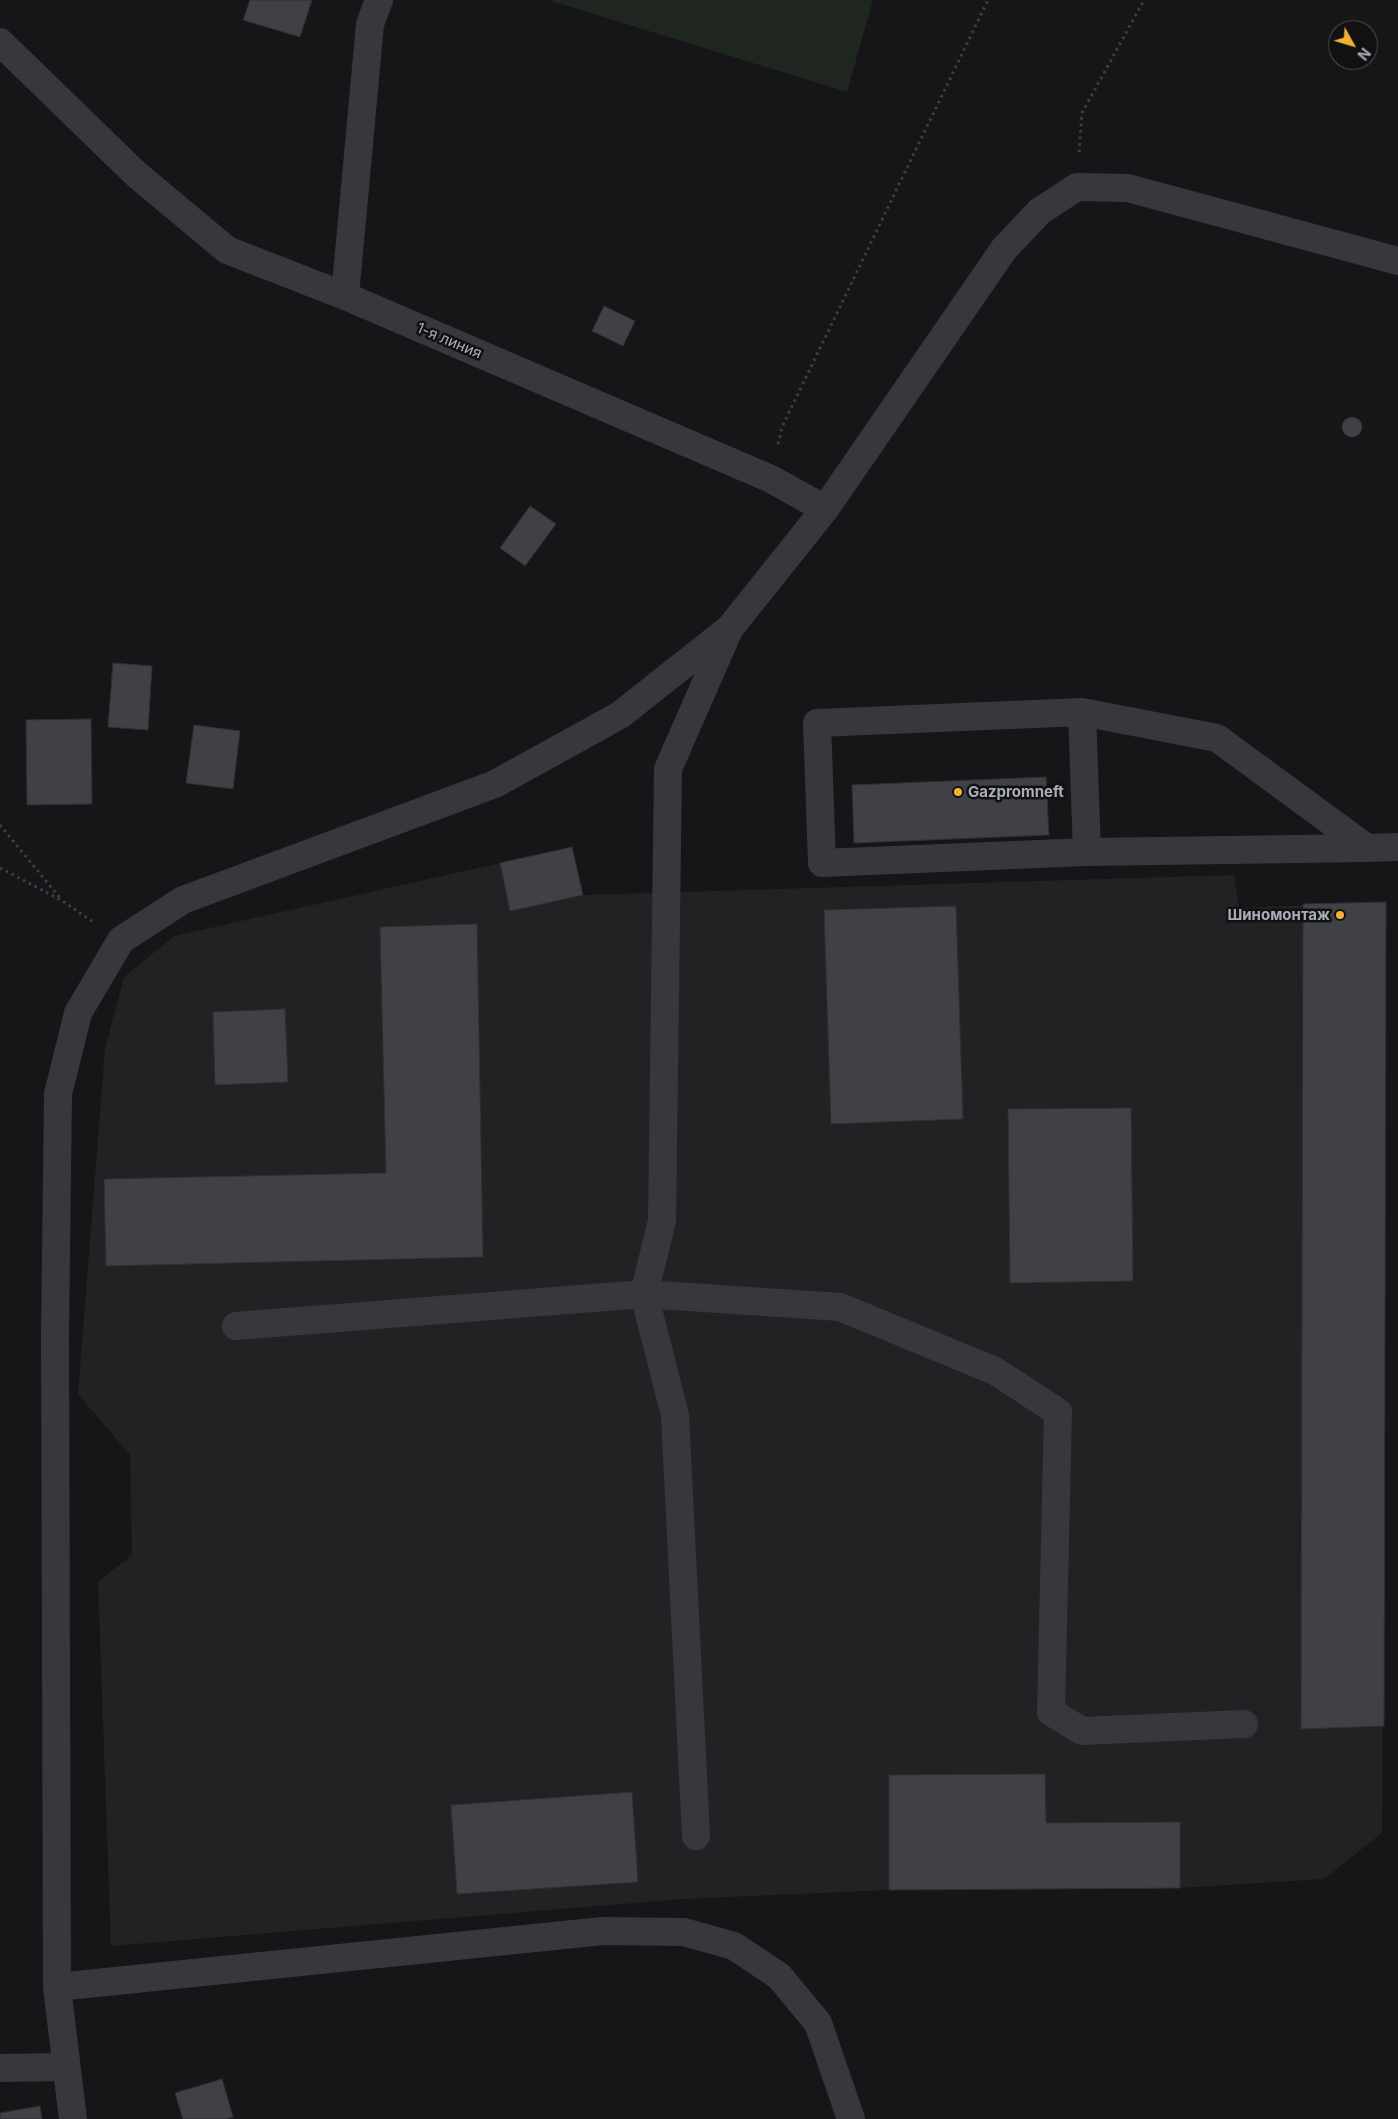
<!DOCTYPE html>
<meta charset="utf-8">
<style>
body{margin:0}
#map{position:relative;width:1398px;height:2119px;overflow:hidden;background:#161618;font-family:Inter,sans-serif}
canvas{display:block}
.north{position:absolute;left:1328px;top:20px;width:50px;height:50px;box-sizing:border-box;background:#111113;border:1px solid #4d4f55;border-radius:50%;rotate:129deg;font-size:14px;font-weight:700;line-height:20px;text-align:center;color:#a8adb8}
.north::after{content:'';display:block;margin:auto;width:18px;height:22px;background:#f2b134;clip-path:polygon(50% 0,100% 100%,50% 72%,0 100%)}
</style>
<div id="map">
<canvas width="1398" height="2119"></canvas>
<div class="north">N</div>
</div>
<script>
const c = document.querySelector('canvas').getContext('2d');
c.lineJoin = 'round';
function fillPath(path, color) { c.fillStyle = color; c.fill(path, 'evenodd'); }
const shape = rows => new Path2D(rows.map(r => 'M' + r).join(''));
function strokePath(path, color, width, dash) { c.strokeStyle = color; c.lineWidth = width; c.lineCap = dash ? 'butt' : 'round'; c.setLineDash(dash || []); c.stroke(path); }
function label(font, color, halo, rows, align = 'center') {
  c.font = font + ' Inter,sans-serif'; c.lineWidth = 5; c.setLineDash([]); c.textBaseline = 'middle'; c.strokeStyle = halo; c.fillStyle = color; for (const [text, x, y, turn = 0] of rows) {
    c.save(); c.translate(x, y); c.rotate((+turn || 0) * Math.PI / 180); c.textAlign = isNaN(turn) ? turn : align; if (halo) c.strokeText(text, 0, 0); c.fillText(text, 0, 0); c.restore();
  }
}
fillPath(shape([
 [572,847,583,895,1234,875,1239,908,1386,902,1382,1833,1324,1879,1180,1888,889,1890,683,1899,111,1946,98,1582,132,1555,130,1455,78,1394,105,1049,124,977,174,936]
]), '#222225');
fillPath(shape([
 [548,0,873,0,847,92]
]), '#1e261f');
const building = shape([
 [250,0,312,0,300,37,243,20,250,0],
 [604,306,635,321,623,346,592,331,604,306],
 '1342 427a10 10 0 1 1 20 0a10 10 0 1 1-20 0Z',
 [530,506,556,524,525,566,500,548,530,506],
 [113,663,152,666,148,730,108,727,113,663],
 [91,719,92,804,27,805,26,720,91,719],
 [194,725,240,731,233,789,186,783,194,725],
 [1046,777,1049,835,854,843,852,785,1046,777],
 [572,847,583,895,510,911,500,863,572,847],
 [1386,902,1384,1726,1301,1729,1303,904,1386,902],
 [956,906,963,1119,831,1124,824,910,956,906],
 [477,924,483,1257,106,1266,104,1179,386,1173,380,927,477,924],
 [285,1009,288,1082,215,1085,213,1012,285,1009],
 [1131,1108,1133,1281,1010,1283,1008,1109,1131,1108],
 [1045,1774,1046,1823,1180,1822,1180,1888,889,1890,889,1775,1045,1774],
 [632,1792,638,1882,457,1894,451,1805,632,1792],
 [222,2079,233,2117,225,2119,183,2119,175,2093,222,2079],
 [40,2106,42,2119,0,2119,0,2113,40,2106]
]);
fillPath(building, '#404145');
strokePath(building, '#303034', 1);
strokePath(shape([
 [1079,152,1082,113,1144,0],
 [778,444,782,427,988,0],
 [0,825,60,898],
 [0,868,61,900,93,922]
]), '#3d3f44', 3, [2.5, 4]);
strokePath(shape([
 [379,0,370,24,345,296,771,479,825,509],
 [0,42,136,174,227,250,345,296],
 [1082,712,1087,852],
 [1367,848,1217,738,1082,712,817,723,822,863,1087,852,1367,848,1398,847],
 [236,1326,644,1294,840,1307,995,1371,1058,1412,1051,1712,1082,1731,1244,1724],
 [696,1836,675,1415,644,1294,662,1221,668,769,728,632],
 [57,1987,603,1931,684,1932,734,1946,779,1976,818,2023,851,2119],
 [0,2068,65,2067],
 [73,2119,57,1987,55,1336,58,1094,78,1013,121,940,183,900,495,784,620,715,730,628,825,509,1004,249,1040,211,1077,187,1128,188,1398,261]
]), '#37383d', 28);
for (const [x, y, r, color] of [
 [958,792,5,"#f2b134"],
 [1340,915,5,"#f2b134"]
]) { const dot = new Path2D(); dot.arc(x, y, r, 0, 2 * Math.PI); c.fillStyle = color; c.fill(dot); strokePath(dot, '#111113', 2); }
label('15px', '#a8adb8', '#111113', [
 ["1-я линия",449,341,23]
]);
label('bold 15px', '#a8adb8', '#111113', [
 ["Gazpromneft",968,792],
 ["Шиномонтаж",1330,915,"right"]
], 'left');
</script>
